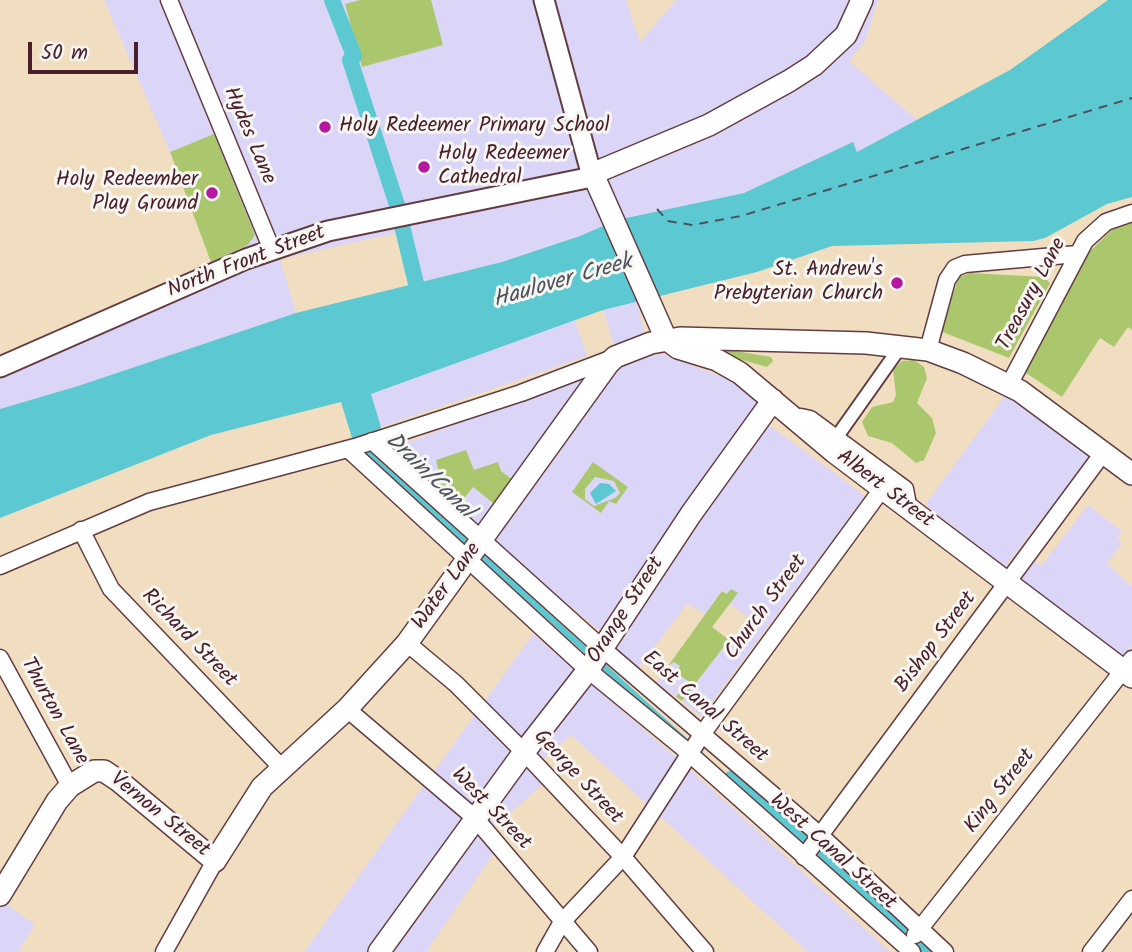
<!DOCTYPE html>
<style>
body{margin:0}
#map{position:relative;width:1132px;height:952px;overflow:hidden;background:#f1dec0;font-family:Kalam,sans-serif}
canvas{display:block}
.scale{position:absolute;left:28px;top:42px;width:110px;height:32px;box-sizing:border-box;border:4px solid #4a1f2b;border-top:0;padding-left:9px;font-size:21px;line-height:24px;white-space:nowrap;color:#4a1f2b;-webkit-text-stroke:5px #f6f6f2;paint-order:stroke}
</style>
<div id="map">
<canvas width="1132" height="952"></canvas>
<div class="scale">50 m</div>
</div>
<script>
const c = document.querySelector('canvas').getContext('2d');
c.lineJoin = 'round';
function fillPath(path, color) { c.fillStyle = color; c.fill(path, 'evenodd'); }
const shape = rows => new Path2D(rows.map(r => 'M' + r).join(''));
function strokePath(path, color, width, dash) { c.strokeStyle = color; c.lineWidth = width; c.lineCap = dash ? 'butt' : 'round'; c.setLineDash(dash || []); c.stroke(path); }
function label(font, color, halo, rows, align = 'center') {
  c.font = font + ' Kalam,sans-serif'; c.lineWidth = 6; c.setLineDash([]); c.textBaseline = 'middle'; c.strokeStyle = halo; c.fillStyle = color; for (const [text, x, y, turn = 0] of rows) {
    c.save(); c.translate(x, y); c.rotate((+turn || 0) * Math.PI / 180); c.textAlign = isNaN(turn) ? turn : align; if (halo) c.strokeText(text, 0, 0); c.fillText(text, 0, 0); c.restore();
  }
}
fillPath(shape([
 [104,0,626,0,640,42,676,0,878,0,865,41,849,61,917,120,857,152,853,142,744,193,617,220,580,236,502,262,413,284,400,232,280,259,296,313,78,386,0,409,0,362,248,245,214,134,170,152],
 [636,300,645,335,614,345,603,310],
 [575,320,587,356,381,427,371,394],
 [662,354,733,381,760,402,603,631,600,631,491,541,616,366,631,359],
 [580,378,585,380,516,482,501,471,474,470,466,450,445,498,392,448],
 [1007,393,1090,456,1005,567,925,505],
 [768,424,865,496,701,717,682,701,729,640,733,642,751,619,730,604,737,593,727,594,722,590,706,614,687,604,639,667,613,648],
 [473,487,498,507,483,529,457,507],
 [1088,505,1122,531,1117,538,1122,543,1107,563,1132,587,1132,645,1124,656,1016,576,1030,558,1041,566],
 [533,634,692,771,890,952,808,952,571,735,534,767,546,781,486,835,496,850,426,952,304,952],
 [674,661,680,666,676,672,688,681,676,697,656,682],
 [0,899,35,925,18,952,0,952]
]), '#dbd6f7');
fillPath(shape([
 [360,0,431,0,443,45,362,67,345,4],
 [214,134,255,235,248,245,211,262,170,152],
 [1132,222,1132,330,1128,327,1114,347,1100,338,1062,397,1023,371,1088,253,1113,229],
 [970,273,1044,277,1050,283,1009,358,940,331,959,277],
 [729,350,771,357,773,361,767,367,728,356,726,351],
 [914,360,924,367,927,378,917,403,932,418,936,433,924,460,916,463,892,443,868,436,862,422,872,407,893,402,896,395,893,370,902,361],
 [466,450,474,470,498,462,501,471,516,482,498,507,473,487,457,507,445,498,436,460],
 [593,462,628,487,616,504,609,501,601,513,572,492],
 [595,477,614,481,620,493,615,498,594,506,585,499,585,489],
 [731,589,738,593,712,627,729,640,682,701,676,697,688,681,675,672,680,666,674,662,668,666,722,591,727,594]
]), '#abc76e');
fillPath(shape([
 [1108,0,1132,0,1132,197,1107,204,1045,238,1033,241,832,246,757,272,603,310,371,394,381,427,372,452,922,952,913,952,366,455,352,438,341,402,211,435,0,518,0,409,78,386,296,313,502,262,580,236,617,220,744,193,853,142,857,152,1010,70],
 [600,483,609,484,616,491,596,504,590,493]
]), '#5cc9d2');
strokePath(shape([
 [332,0,354,56,350,60,397,205,421,304],
 [731,779,822,855,929,952]
]), '#5cc9d2', 16);
strokePath(shape([
 [657,209,668,221,692,225,741,216,1132,98]
]), '#4f525d', 2, [9, 7]);
const pedestrian = shape([
 [836,438,901,346]
]);
const minor = shape([
 [169,0,272,250],
 [928,350,947,280,955,268,965,264,1077,254],
 [1009,385,1085,241,1106,222,1132,213],
 [801,417,810,419,905,489,909,510],
 [372,441,603,649,821,836,945,952],
 [348,449,588,670,682,747,912,952],
 [81,530,111,589,281,767],
 [0,566,149,502,355,447,521,393,613,358],
 [407,643,456,684,524,752,623,857,705,952],
 [0,658,70,786],
 [347,709,475,818,589,952],
 [804,857,1103,453],
 [915,935,1132,659],
 [164,952,215,861],
 [545,952,562,922,623,857,703,733,882,489],
 [1091,952,1132,899]
]);
const tertiary = shape([
 [544,0,590,169],
 [0,367,246,259,328,231,587,178]
]);
const secondary = shape([
 [599,171,709,125,789,81,814,65,846,35,862,0],
 [596,181,666,339,678,348,717,360,740,373,834,452,1132,677],
 [0,895,57,801,70,786,94,771,104,771,119,781,215,861,262,787,347,709,407,643,608,364,615,357,651,343,680,338,866,343,928,350,963,363,1020,391,1132,474],
 [379,952,524,752,588,670,691,514,773,400]
]);
strokePath(pedestrian, '#633c41', 16);
strokePath(minor, '#633c41', 19);
strokePath(tertiary, '#633c41', 23);
strokePath(secondary, '#633c41', 24);
strokePath(pedestrian, '#fff', 12);
strokePath(minor, '#fff', 16);
strokePath(tertiary, '#fff', 19);
strokePath(secondary, '#fff', 21);
for (const [x, y, r, color] of [
 [325,127,7,"#b5179e"],
 [424,167,7,"#b5179e"],
 [212,193,7,"#b5179e"],
 [897,283,7,"#b5179e"]
]) { const dot = new Path2D(); dot.arc(x, y, r, 0, 2 * Math.PI); c.fillStyle = color; c.fill(dot); strokePath(dot, '#f6f6f2', 2.5); }
label('21px', '#4a1f2b', '#f6f6f2', [
 ["Holy Redeemer Primary School",339,127],
 ["Holy Redeemer",438,155],
 ["Cathedral",438,179],
 ["Holy Redeember",198,181,"right"],
 ["Play Ground",198,205,"right"],
 ["St. Andrew's",883,271,"right"],
 ["Prebyterian Church",883,295,"right"]
], 'left');
label('21px', '#4a1f2b', '#f6f6f2', [
 ["Hydes Lane",248,136,67],
 ["North Front Street",247,263,-21],
 ["Treasury Lane",1033,295,-62],
 ["Albert Street",884,490,37],
 ["Water Lane",448,587,-54],
 ["Church Street",767,608,-54],
 ["Orange Street",627,611,-57],
 ["Richard Street",188,639,46],
 ["Bishop Street",937,643,-53],
 ["East Canal Street",704,708,41],
 ["Thurton Lane",53,712,61],
 ["George Street",577,778,47],
 ["King Street",1001,792,-52],
 ["West Street",490,810,46],
 ["Vernon Street",159,816,39],
 ["West Canal Street",832,853,42]
]);
label('italic 23px', '#4f525d', '#f6f6f2', [
 ["Haulover Creek",563,283,-16],
 ["Drain/Canal",428,477,44]
]);
</script>
